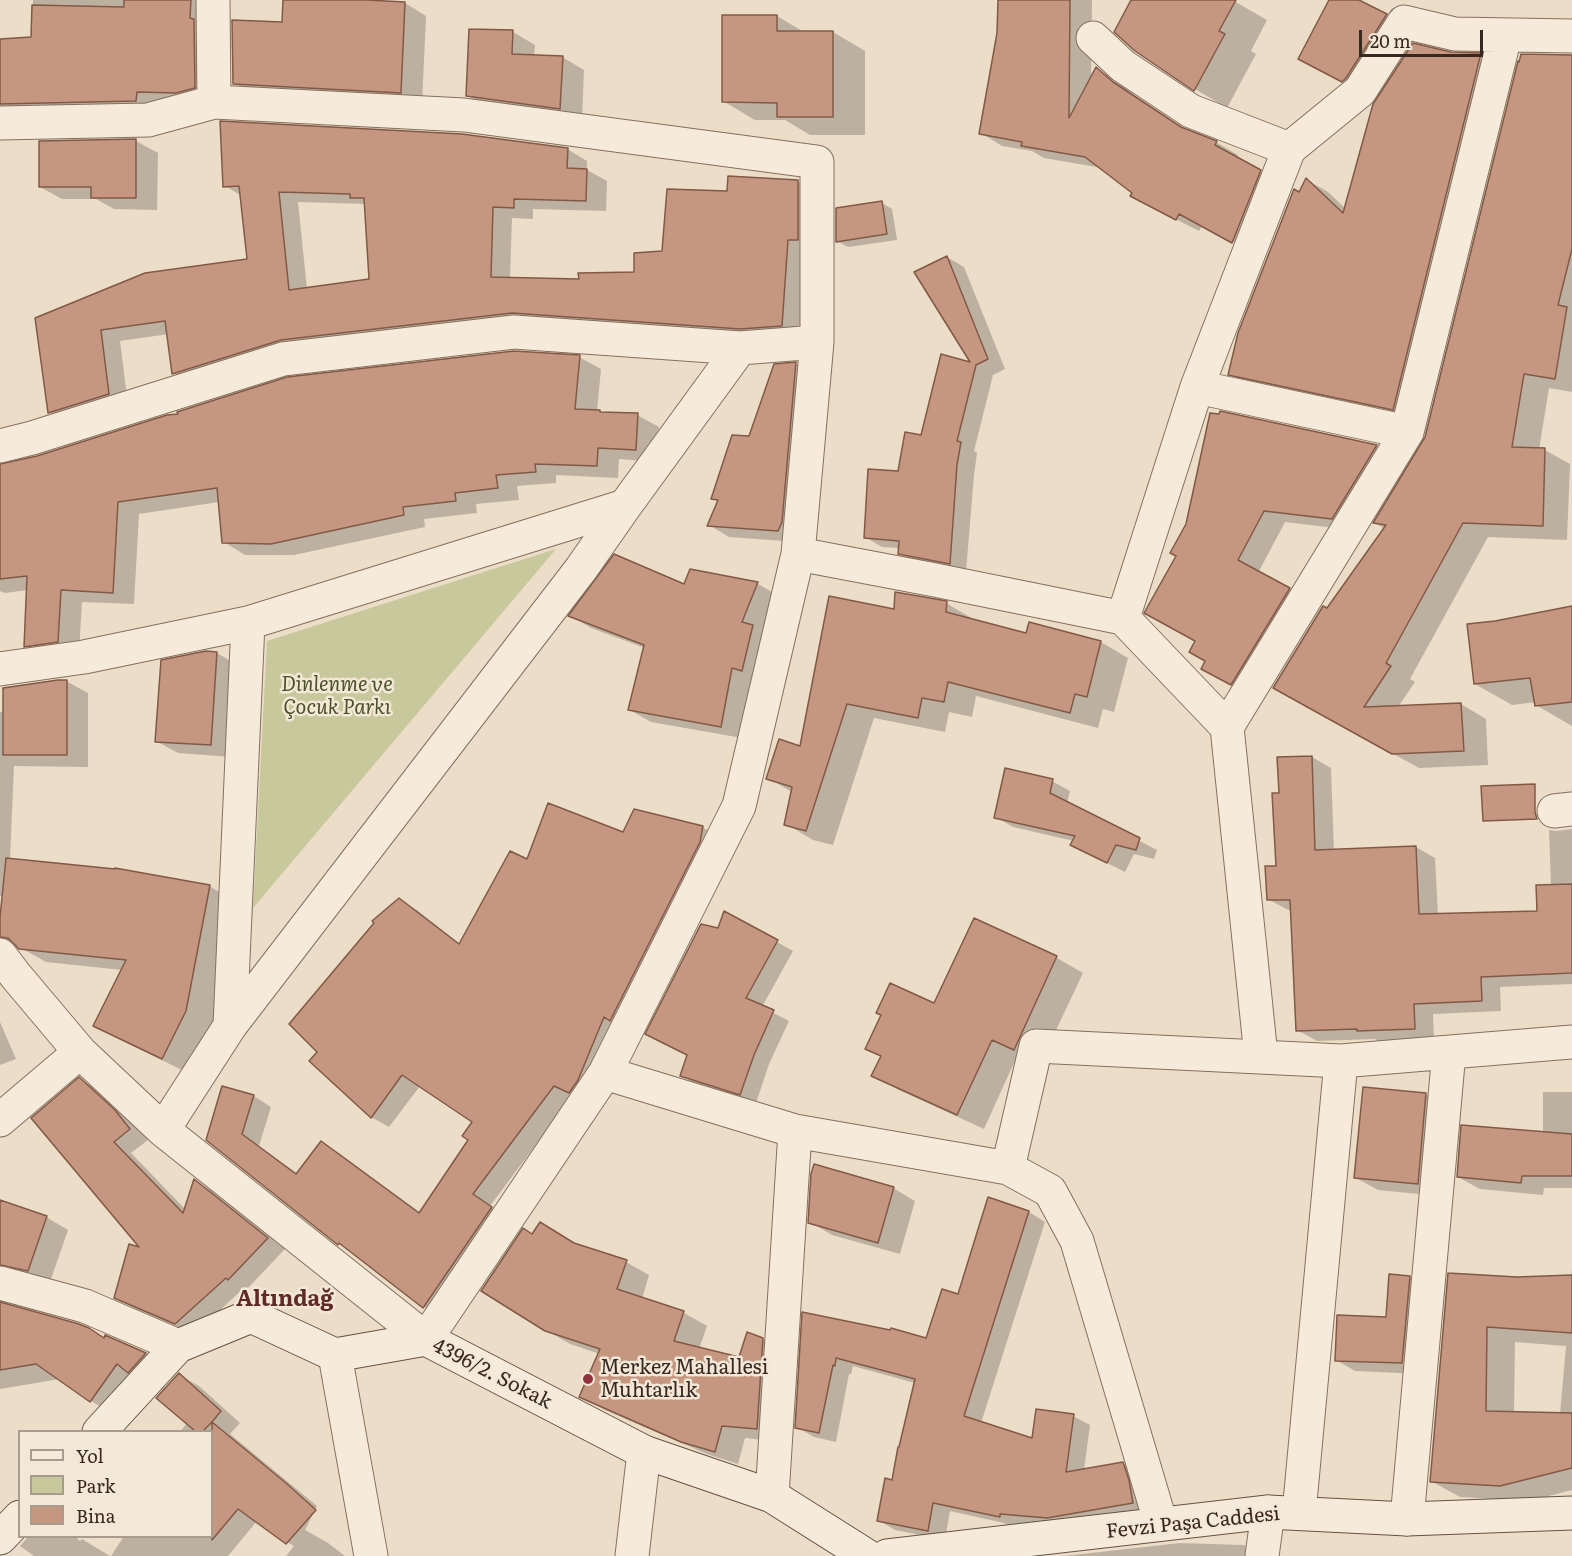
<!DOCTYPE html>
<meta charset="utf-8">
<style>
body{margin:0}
#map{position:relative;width:1572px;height:1556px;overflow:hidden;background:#ebddc8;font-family:Literata,serif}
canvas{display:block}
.legend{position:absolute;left:18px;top:1430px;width:195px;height:108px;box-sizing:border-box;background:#f3e8d7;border:2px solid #a89c8e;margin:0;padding:8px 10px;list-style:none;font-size:18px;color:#372921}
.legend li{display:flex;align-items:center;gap:12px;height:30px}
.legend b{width:30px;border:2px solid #a89c8e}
.scale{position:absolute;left:1359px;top:30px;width:124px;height:27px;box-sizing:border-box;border:3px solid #372921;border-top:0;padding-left:8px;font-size:18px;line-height:21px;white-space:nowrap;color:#372921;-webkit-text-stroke:4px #f3e8d7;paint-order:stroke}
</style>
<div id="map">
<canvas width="1572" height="1556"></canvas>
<ul class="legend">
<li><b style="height:8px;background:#f6ebda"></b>Yol</li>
<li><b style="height:16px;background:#c7c89c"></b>Park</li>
<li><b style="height:16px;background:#c59781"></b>Bina</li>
</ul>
<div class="scale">20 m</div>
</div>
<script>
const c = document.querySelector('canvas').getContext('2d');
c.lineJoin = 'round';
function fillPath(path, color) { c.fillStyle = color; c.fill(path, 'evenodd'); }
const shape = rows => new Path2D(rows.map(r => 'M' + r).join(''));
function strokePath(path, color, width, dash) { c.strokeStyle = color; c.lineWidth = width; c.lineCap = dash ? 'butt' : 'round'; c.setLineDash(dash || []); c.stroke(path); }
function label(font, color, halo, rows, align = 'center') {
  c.font = font + ' Literata,serif'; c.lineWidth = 5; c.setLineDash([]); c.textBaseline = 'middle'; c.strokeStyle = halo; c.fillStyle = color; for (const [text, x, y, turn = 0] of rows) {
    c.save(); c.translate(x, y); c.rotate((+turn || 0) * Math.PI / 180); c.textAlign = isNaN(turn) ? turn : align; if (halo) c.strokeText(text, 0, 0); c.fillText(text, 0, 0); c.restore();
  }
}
fillPath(shape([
 [556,549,253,908,267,641]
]), '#c7c89c');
fillPath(shape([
 [33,0,213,0,216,100,0,130,0,41,32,38],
 [285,0,343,0,405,3,426,16,422,105,256,96,234,83,284,23],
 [999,0,1092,0,1091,80,1097,69,1118,81,1135,96,1188,131,1216,142,1238,155,1236,158,1282,184,1255,254,1202,225,1199,231,1154,208,1102,168,1044,158,1032,151,1002,146,981,133,999,34],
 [1133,0,1232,0,1267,20,1251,51,1256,54,1227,108,1195,89],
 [1330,0,1355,0,1407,28,1364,93,1321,71],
 [777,16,804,32,833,32,865,51,865,135,810,135,785,120,755,120,723,101],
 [471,30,513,32,535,45,534,56,562,57,584,70,582,120,490,108,468,96],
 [1451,54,1481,55,1503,67,1415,421,1252,386,1230,374,1300,194,1307,180,1328,192,1346,209],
 [1572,57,1572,392,1549,388,1539,450,1545,450,1570,464,1567,540,1488,537,1410,679,1415,682,1398,707,1461,704,1486,719,1488,765,1419,768,1299,702,1328,610,1385,529,1375,523,1426,437],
 [136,141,158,153,157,210,114,209,96,199,62,199,40,187],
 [567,149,587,161,587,170,607,181,606,211,533,209,533,219,512,218,510,279,580,280,636,274,664,253,798,182,817,193,801,337,532,324,193,384,174,373,169,334,120,341,128,405,69,424,49,412,36,319,249,260,242,196,225,186],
 [298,202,366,204,370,280,307,289],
 [882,203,892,209,897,240,848,247,837,241],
 [947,257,964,267,1005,369,993,375,974,451,977,453,974,475,966,572,916,563,899,553,900,548,882,547,865,537,900,473,922,437,973,364],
 [579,357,601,369,597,411,603,413,637,415,659,427,657,462,619,459,618,478,556,475,556,483,517,486,519,500,476,504,477,513,424,519,425,527,294,555,245,555,224,542,219,502,139,514,134,604,82,602,79,653,46,658,25,646,28,590,5,593,0,591,0,466],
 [796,364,816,375,798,542,729,537,709,525,718,501,713,498,750,438,775,366],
 [1221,413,1377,446,1397,458,1353,530,1285,522,1258,573,1309,601,1252,695,1223,680,1207,660,1197,641,1178,556],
 [691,570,758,584,779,596,742,738,651,722,630,710,645,648,591,628,571,616,685,585],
 [946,603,973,619,973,621,1027,635,1101,642,1128,658,1114,712,1103,709,1098,728,976,696,972,717,949,712,945,732,874,718,833,845,813,840,786,824,792,792,768,778,801,748,895,611],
 [1572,608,1572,726,1536,705,1536,702,1512,705,1475,684,1495,623],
 [217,653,239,666,232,757,178,753,156,741],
 [66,681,88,693,88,767,14,766,10,860,209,886,235,901,212,1026,188,1073,121,1040,95,1025,122,970,46,962,0,936,4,896,0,896,0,712,4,712],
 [1312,757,1331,768,1334,851,1416,847,1435,858,1438,915,1539,912,1551,886,1549,830,1556,831,1572,829,1572,984,1500,987,1501,1011,1433,1014,1434,1039,1378,1041,1375,1039,1317,1041,1297,1030,1292,910,1288,910,1268,899,1277,867,1280,794,1278,759],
 [1052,781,1070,791,1067,803,1157,850,1154,859,1134,854,1125,872,1089,854,1074,841,1013,827,996,817],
 [702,827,720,838,718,852,573,1095,490,1206,509,1218,442,1318,424,1307,350,1250,338,1243,207,1139,254,1096,271,1107,259,1146,298,1174,321,1143,339,1153,421,1213,470,1140,474,1122,420,1086,389,1127,371,1117,319,1052,399,900,417,910,460,944,527,861,624,834],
 [975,920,1057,958,1083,973,1040,1064,1018,1054,984,1129,899,1090,873,1075,882,1056,935,1005],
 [777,942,793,951,762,1007,789,1021,769,1064,756,1103,698,1085,682,1076,689,1056],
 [0,1022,16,1059,0,1065],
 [80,1079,98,1090,133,1122,148,1140,131,1153,186,1210,195,1181,212,1191,285,1249,247,1289,245,1287,194,1334,134,1308,116,1298,144,1251],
 [1364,1089,1426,1094,1448,1107,1440,1196,1378,1190,1356,1178],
 [1543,1092,1572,1092,1572,1188,1544,1188,1543,1195,1480,1189,1458,1177,1543,1133],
 [893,1188,915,1201,900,1254,832,1235,810,1222],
 [0,1201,46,1217,68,1230,50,1282,0,1268],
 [1029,1212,1045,1222,981,1423,1033,1440,1073,1416,1090,1425,1084,1470,1123,1464,1140,1473,1150,1518,1022,1533,1004,1523,950,1511,945,1540,895,1530,878,1520,893,1481,915,1383,853,1366,851,1374,849,1374,836,1442,814,1437,797,1427,804,1314,927,1340,959,1296],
 [533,1236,577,1246,626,1262,649,1275,642,1299,684,1313,707,1326,699,1349,740,1358,763,1339,786,1353,781,1442,745,1438,738,1464,707,1454,605,1410,581,1396,600,1354,570,1344,546,1330],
 [1572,1269,1572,1490,1529,1501,1460,1497,1431,1481,1449,1274,1517,1279,1571,1277],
 [1515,1342,1566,1346,1560,1414,1514,1413],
 [1410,1277,1429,1288,1421,1374,1355,1371,1336,1360,1387,1318],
 [0,1292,8,1297,8,1304,105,1339,106,1337,146,1354,171,1369,117,1416,91,1401,60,1379,0,1389],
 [179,1375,199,1386,240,1423,230,1434,317,1506,305,1530,328,1543,345,1556,286,1556,294,1546,277,1536,257,1521,228,1556,111,1556,124,1536,212,1536,212,1432,180,1432,187,1423],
 [29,1536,74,1536,80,1541,82,1539,110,1556,34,1556,20,1546],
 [1180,1543,1244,1545,1264,1556,1064,1556]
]), '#0003');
const building = shape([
 [124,0,191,0,190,18,194,19,195,88,176,93,137,92,136,101,0,104,0,39,31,37,32,5,124,7,124,0],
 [283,0,367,0,405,2,401,93,233,84,232,20,282,22,283,0],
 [998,0,1070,0,1069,118,1096,67,1113,82,1181,127,1217,141,1215,145,1261,170,1232,243,1179,214,1176,220,1130,196,1132,193,1085,157,1021,146,1022,142,979,134,997,33,998,0],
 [1131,0,1236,0,1219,31,1225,34,1194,91,1135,51,1114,32,1131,0],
 [1329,0,1359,0,1387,14,1346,78,1342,82,1298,59,1329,0],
 [722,15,777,15,777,31,833,31,833,117,777,117,777,103,722,102,722,15],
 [469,29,513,30,512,54,563,56,560,109,466,96,469,29],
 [1413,43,1451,52,1481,53,1393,410,1228,375,1238,333,1294,189,1299,192,1306,178,1343,213,1373,104,1413,43],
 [1521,54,1572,55,1572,249,1558,305,1567,307,1555,379,1524,374,1512,447,1545,448,1543,526,1463,523,1386,663,1391,666,1364,707,1461,703,1464,751,1392,754,1273,688,1323,606,1327,608,1386,525,1373,523,1425,437,1518,61,1519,62,1521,54],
 [220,121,462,134,568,148,567,168,587,169,586,201,514,199,514,208,493,207,491,277,579,279,578,273,634,272,634,253,662,251,667,189,727,191,728,176,798,180,798,240,788,240,782,326,740,329,512,313,281,340,172,374,165,321,101,330,109,394,48,413,35,318,145,273,247,259,239,186,223,187,220,121],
 [279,192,350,194,350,198,364,198,369,279,289,290,279,192],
 [136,139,136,198,91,198,91,187,39,187,39,141,136,139],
 [882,201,887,234,836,242,836,208,882,201],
 [947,256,988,359,976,365,957,441,961,442,957,465,950,564,898,554,899,541,864,538,868,469,898,471,905,432,921,435,941,354,970,362,914,272,947,256],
 [514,351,580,355,575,409,600,410,600,412,638,413,636,450,598,448,597,466,535,464,536,472,496,475,498,488,455,493,456,501,403,507,404,515,271,544,222,543,217,488,118,502,113,593,61,590,58,642,24,647,27,576,0,579,0,464,37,456,167,415,178,414,177,412,287,377,514,351],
 [796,362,782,522,778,531,707,526,718,500,711,499,732,435,749,436,774,364,796,362],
 [1220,411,1377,445,1332,519,1264,511,1238,560,1290,588,1231,685,1201,669,1205,661,1189,652,1195,641,1144,613,1176,556,1170,553,1186,524,1210,413,1219,414,1220,411],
 [614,554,684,584,690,569,758,582,742,622,753,625,742,671,732,668,721,727,628,710,644,645,568,616,614,554],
 [895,592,947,601,946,612,1026,633,1029,622,1101,641,1087,697,1075,694,1070,713,948,682,944,702,922,698,918,718,847,704,806,831,784,825,792,787,766,779,779,739,800,746,829,596,894,609,895,592],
 [1572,606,1572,702,1535,706,1530,678,1474,684,1467,624,1495,621,1572,606],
 [206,651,217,652,211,745,155,742,161,660,206,651],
 [58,680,67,680,67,755,3,755,3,688,58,680],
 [1312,756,1315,850,1416,846,1419,914,1537,911,1536,885,1572,884,1572,973,1481,977,1482,1001,1414,1004,1415,1029,1357,1031,1357,1029,1296,1031,1290,900,1267,900,1265,866,1276,866,1272,793,1279,793,1277,757,1312,756],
 [1005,768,1053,779,1050,793,1140,838,1136,850,1116,845,1107,863,1070,845,1075,836,994,818,1005,768],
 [1535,784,1535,812,1537,819,1483,821,1481,786,1535,784],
 [548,803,623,832,634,809,703,826,700,842,610,1021,604,1017,578,1080,569,1093,554,1086,473,1194,492,1207,423,1308,339,1243,338,1245,206,1140,222,1086,254,1095,242,1134,296,1174,321,1141,419,1213,468,1140,462,1136,472,1122,402,1075,371,1118,309,1061,317,1052,289,1024,374,923,372,921,399,898,459,944,510,851,527,859,548,803],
 [6,858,115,869,115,868,210,885,186,1011,162,1059,93,1026,126,960,19,949,8,938,0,937,0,917,6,858],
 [724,911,778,940,746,998,774,1010,754,1055,740,1095,680,1076,687,1055,645,1034,701,924,718,928,724,911],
 [974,918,1057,956,1014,1050,992,1040,957,1115,871,1076,881,1056,865,1049,881,1015,876,1013,890,983,934,1003,974,918],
 [79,1077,115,1110,130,1129,114,1142,183,1213,194,1179,268,1238,228,1280,226,1278,175,1324,114,1298,129,1244,139,1247,31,1118,79,1077],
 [1363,1087,1426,1093,1418,1184,1354,1178,1363,1087],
 [1461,1125,1572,1134,1572,1176,1522,1176,1521,1183,1457,1177,1461,1125],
 [814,1164,894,1187,878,1243,808,1223,811,1174,814,1164],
 [988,1197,1029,1211,964,1416,1032,1438,1036,1409,1074,1414,1066,1472,1123,1462,1129,1480,1133,1503,1047,1518,1000,1514,1000,1517,933,1503,928,1531,877,1521,885,1478,892,1480,898,1447,899,1447,915,1379,836,1358,835,1366,833,1365,819,1433,795,1428,802,1312,890,1330,891,1328,926,1338,942,1289,958,1294,988,1197],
 [0,1200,47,1216,28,1271,0,1265,0,1200],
 [540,1222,574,1243,627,1260,617,1289,684,1311,674,1341,739,1357,747,1332,763,1338,757,1429,722,1426,715,1452,681,1442,579,1397,600,1349,545,1331,481,1291,523,1228,532,1234,540,1222],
 [1448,1273,1517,1277,1572,1275,1572,1333,1487,1327,1486,1411,1572,1413,1572,1468,1500,1486,1430,1482,1448,1273],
 [1389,1274,1410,1276,1402,1363,1335,1361,1337,1315,1386,1317,1389,1274],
 [0,1302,79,1324,89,1328,104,1338,105,1335,146,1353,128,1373,117,1364,90,1402,36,1364,0,1370,0,1302],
 [179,1373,221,1411,212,1422,286,1483,316,1510,286,1544,238,1509,212,1540,212,1422,203,1431,195,1431,156,1398,179,1373]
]);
fillPath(building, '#c59781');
strokePath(building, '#825946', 1.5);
const street = shape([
 [213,0,214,102],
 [1093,38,1123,66,1191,111,1289,149],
 [0,123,148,120,214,102,464,115,817,162,817,342,798,554,739,806,605,1073],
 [1197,387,1407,432],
 [0,446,32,438,283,359,514,332,740,348,817,342],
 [798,554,935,580,1123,618,1227,727,1261,1056],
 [1123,618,1197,387,1289,149,1360,91,1404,22,1455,34,1572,36],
 [248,623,625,506],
 [0,669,84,657,248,623,230,1026],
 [1227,727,1407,432,1505,36],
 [1554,811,1572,809],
 [0,955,16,976,80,1052,163,1130,426,1339,605,1073,795,1131,1008,1168,1050,1191,1077,1241,1161,1524],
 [0,1120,80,1052],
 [163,1130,230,1026,581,569,625,506,740,348],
 [1008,1168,1036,1046,1341,1061,1572,1042],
 [0,1283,85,1306,178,1346],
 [335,1355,371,1556],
 [772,1496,795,1131],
 [1299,1513,1341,1061],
 [1407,1519,1449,1052],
 [632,1556,644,1452],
 [1262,1556,1268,1512]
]);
const secondary = shape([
 [99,1432,178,1346,251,1316,335,1355,426,1339,644,1452,772,1496,867,1556],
 [0,1538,20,1517],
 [887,1556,1268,1512,1407,1519,1572,1513]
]);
strokePath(street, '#856f5e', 35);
strokePath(secondary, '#675142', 35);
strokePath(street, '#f6ebda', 33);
strokePath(secondary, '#f6ebda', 33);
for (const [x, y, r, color] of [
 [588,1379,6,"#8f343d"]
]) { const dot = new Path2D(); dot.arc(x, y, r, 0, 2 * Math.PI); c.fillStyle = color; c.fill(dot); strokePath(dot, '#f3e8d7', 2); }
label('italic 20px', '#4b5129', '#f3e8d7', [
 ["Dinlenme ve",337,685],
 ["Çocuk Parkı",337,708]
]);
label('20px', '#372921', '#f3e8d7', [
 ["Merkez Mahallesi",600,1368],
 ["Muhtarlık",600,1391]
], 'left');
label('20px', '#372921', '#f3e8d7', [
 ["4396/2. Sokak",492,1374,27],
 ["Fevzi Paşa Caddesi",1193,1523,-6]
]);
label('bold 22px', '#5f2b24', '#f3e8d7', [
 ["Altındağ",285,1300]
]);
</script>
